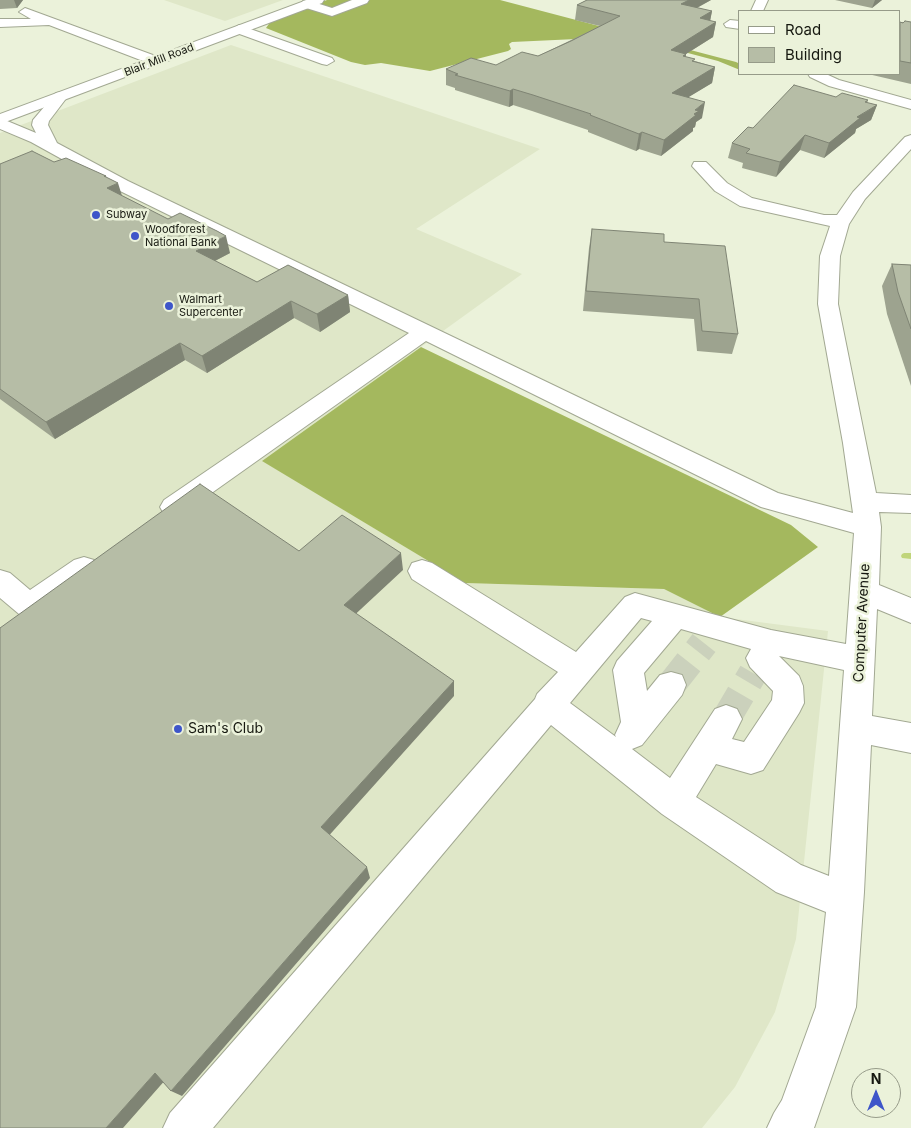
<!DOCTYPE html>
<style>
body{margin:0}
#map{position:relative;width:911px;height:1128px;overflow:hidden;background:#ebf2da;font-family:Inter,sans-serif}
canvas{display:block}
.legend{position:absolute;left:738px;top:10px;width:162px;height:65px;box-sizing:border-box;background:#ebf2da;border:1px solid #969b89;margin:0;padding:6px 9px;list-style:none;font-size:15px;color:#161810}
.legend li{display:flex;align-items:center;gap:10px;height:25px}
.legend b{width:25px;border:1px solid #969b89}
.north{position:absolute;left:851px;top:1068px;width:50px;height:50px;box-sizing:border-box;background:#ebf2da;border:1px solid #969b89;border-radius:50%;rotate:0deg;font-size:14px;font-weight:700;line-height:20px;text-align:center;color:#161810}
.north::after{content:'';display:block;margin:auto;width:18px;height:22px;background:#3e56c9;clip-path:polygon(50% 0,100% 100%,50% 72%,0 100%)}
</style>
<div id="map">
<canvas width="911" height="1128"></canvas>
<ul class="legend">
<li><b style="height:6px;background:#fff"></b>Road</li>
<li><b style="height:14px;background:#b6bda6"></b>Building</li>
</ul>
<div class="north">N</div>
</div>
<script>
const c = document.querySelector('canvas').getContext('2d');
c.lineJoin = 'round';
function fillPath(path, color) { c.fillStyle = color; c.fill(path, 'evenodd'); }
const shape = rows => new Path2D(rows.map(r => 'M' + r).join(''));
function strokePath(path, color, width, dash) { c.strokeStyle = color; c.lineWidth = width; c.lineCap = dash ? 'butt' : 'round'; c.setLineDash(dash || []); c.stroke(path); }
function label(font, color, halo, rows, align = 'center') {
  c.font = font + ' Inter,sans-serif'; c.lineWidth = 5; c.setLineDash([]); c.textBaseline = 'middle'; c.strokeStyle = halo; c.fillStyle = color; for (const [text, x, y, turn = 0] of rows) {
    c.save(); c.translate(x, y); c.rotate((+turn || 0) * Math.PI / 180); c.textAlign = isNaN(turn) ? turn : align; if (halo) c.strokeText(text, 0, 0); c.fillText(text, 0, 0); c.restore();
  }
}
fillPath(shape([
 [164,0,283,0,225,21],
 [231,45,540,149,416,229,522,274,263,461,465,583,664,589,720,617,828,631,796,939,775,1012,735,1087,702,1128,0,1128,0,133]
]), '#dfe7c8');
fillPath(shape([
 [327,0,500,0,736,62,740,64,740,70,718,61,654,44,598,38,512,42,509,44,511,49,508,51,430,71,381,63,365,65,351,62,266,28,271,21],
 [421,347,791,525,818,547,720,617,664,589,465,583,262,461]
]), '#a4b85e');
fillPath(shape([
 [904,553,911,553,911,559,902,558,901,556,902,554,904,553]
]), '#c0d57a');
strokePath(shape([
 [671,685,704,643],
 [726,719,753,673]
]), '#cbd1bc', 29, [29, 14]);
const minor = shape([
 [307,0,332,8,352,0,369,0,367,3,332,16,303,7,301,4,303,1,307,0],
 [756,0,768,0,763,11,751,11,756,0],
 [25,8,161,58,163,61,156,65,151,64,49,25,0,27,0,19,31,19,19,12,25,8],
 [730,20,740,21,740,29,726,27,724,24,730,20],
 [239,25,332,58,334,61,327,65,322,64,234,32,233,29,239,25],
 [808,74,826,74,839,80,911,100,911,109,829,86,810,77,808,74],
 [61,92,66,93,68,96,49,121,48,125,57,143,128,181,778,493,853,513,843,443,818,304,820,256,830,226,740,206,715,191,692,166,694,162,706,162,727,183,752,198,824,215,837,215,853,192,905,137,911,135,911,149,865,199,849,224,840,256,838,304,876,493,911,495,911,513,879,512,881,527,879,585,911,598,911,623,877,609,872,716,911,723,911,753,871,745,864,892,856,1007,814,1128,767,1128,774,1113,782,1100,816,1007,826,912,776,892,662,814,551,725,213,1128,163,1128,170,1113,535,699,537,694,558,672,412,579,408,571,412,563,422,560,432,563,576,652,625,597,635,593,771,630,846,644,854,533,761,507,426,341,182,514,173,516,164,514,160,507,164,500,409,333,116,189,31,142,0,129,0,118,36,133,32,125,33,120,56,93,61,92],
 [641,618,652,621,617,661,613,670,621,722,615,735,616,737,570,703,641,618],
 [681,629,751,649,746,658,750,667,773,691,772,700,744,742,732,739,742,719,737,709,726,705,715,709,670,778,632,749,642,745,682,695,686,685,682,675,671,672,660,675,647,691,644,673,681,629],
 [779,656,844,670,829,876,801,865,696,797,716,764,751,774,763,770,799,713,804,703,803,686,799,676,779,656],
 [84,557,94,560,98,568,94,576,39,614,29,618,19,614,0,598,0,570,10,573,30,590,74,560,84,557]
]);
const major = shape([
 [307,0,324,0,322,3,0,124,0,114,307,0]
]);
strokePath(minor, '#a2a892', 2);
strokePath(major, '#a2a892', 2);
fillPath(minor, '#fff');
fillPath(major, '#fff');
fillPath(shape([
 [0,0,23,0,17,8,0,9],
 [587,0,711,0,697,8,712,11,710,21,716,22,713,37,686,54,686,57,695,61,715,67,712,83,688,97,702,118,696,122,695,127,693,128,693,131,661,156,639,149,636,151,588,132,588,130,532,111,513,105,509,107,455,90,455,88,446,85,446,69,496,65,538,56,600,26,575,20,577,5],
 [835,0,882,0,872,8],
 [900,22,911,22,911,84,868,74,900,74],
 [867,103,877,105,871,120,856,129,855,133,824,158,800,150,776,177,742,168,743,163,728,158,732,143,753,128],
 [54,162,106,176,106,177,122,196,230,253,215,261,257,282,348,295,350,312,320,332,294,318,207,373,185,360,55,439,0,399,0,164],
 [592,229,664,242,738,334,732,354,697,351,694,319,583,311,589,248],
 [892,264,911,265,911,386,887,314,882,286]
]), '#9da38f');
fillPath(shape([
 [14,0,23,0,17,8],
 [689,0,711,0,678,18,681,4],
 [875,0,882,0,872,8],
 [712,11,709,26,700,18],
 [716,22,713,37,686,54,683,69,671,50],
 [715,67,712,83,669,109,672,93],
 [513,89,513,105,509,107,510,91],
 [868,100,863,114,877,105,871,120,856,129,855,133,824,158,829,143,865,102],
 [705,102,702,118,696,122,695,127,693,128,693,131,661,156,664,140,695,110],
 [642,132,639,149,636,151,639,134],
 [805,135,800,150,776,177,780,162],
 [104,176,106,176,109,187,118,183,123,199,112,204],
 [226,236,230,253,201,268,196,251],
 [348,295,350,312,320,332,317,314],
 [291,301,294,318,207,373,202,356],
 [180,343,185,360,55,439,46,422],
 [401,553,403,570,347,622,344,605],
 [454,681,454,696,325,840,321,827],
 [367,867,370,878,182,1096,171,1091],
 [155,1073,167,1078,123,1128,106,1128]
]), '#7f8474');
const building = shape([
 [587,0,689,0,681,4,712,11,700,18,716,22,671,50,686,54,683,56,695,59,692,61,715,67,672,93,705,102,695,110,699,111,694,114,696,115,664,140,642,132,639,134,590,115,591,114,533,95,513,89,510,91,455,75,458,74,446,69,471,58,496,65,522,52,538,56,571,41,620,16,577,5,587,0],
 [905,21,911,22,911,63,900,61,900,22,903,23,905,21],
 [794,85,836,97,842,93,868,100,865,102,877,105,857,117,860,118,829,143,805,135,780,162,746,153,750,149,732,143,748,127,753,128,794,85],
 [32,151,54,162,66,158,106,176,104,176,118,183,107,188,168,219,180,213,217,231,226,236,196,251,257,282,288,265,348,295,317,314,291,301,202,356,180,343,46,422,0,389,0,164,32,151],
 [592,229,664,234,664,242,725,246,738,334,702,331,699,299,586,291,592,229],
 [892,264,911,265,911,329,898,292,892,264],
 [200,484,299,551,342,515,401,553,344,605,454,681,321,827,367,867,171,1091,155,1073,106,1128,0,1128,0,628,200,484]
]);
fillPath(building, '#b6bda6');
strokePath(building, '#7f8474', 1);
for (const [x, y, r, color] of [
 [96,215,5,"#3e56c9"],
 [135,236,5,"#3e56c9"],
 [169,306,5,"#3e56c9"],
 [178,729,5,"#3e56c9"]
]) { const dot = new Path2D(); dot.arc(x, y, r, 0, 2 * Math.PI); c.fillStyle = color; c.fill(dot); strokePath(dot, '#ebf2da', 2); }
label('11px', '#161810', '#ebf2da', [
 ["Blair Mill Road",159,60,-21]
]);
label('11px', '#161810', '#ebf2da', [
 ["Subway",106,215],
 ["Woodforest",145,230],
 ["National Bank",145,243],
 ["Walmart",179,300],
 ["Supercenter",179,313]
], 'left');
label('14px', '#161810', '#ebf2da', [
 ["Computer Avenue",862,623,-87]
]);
label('14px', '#161810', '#ebf2da', [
 ["Sam's Club",188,729]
], 'left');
</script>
